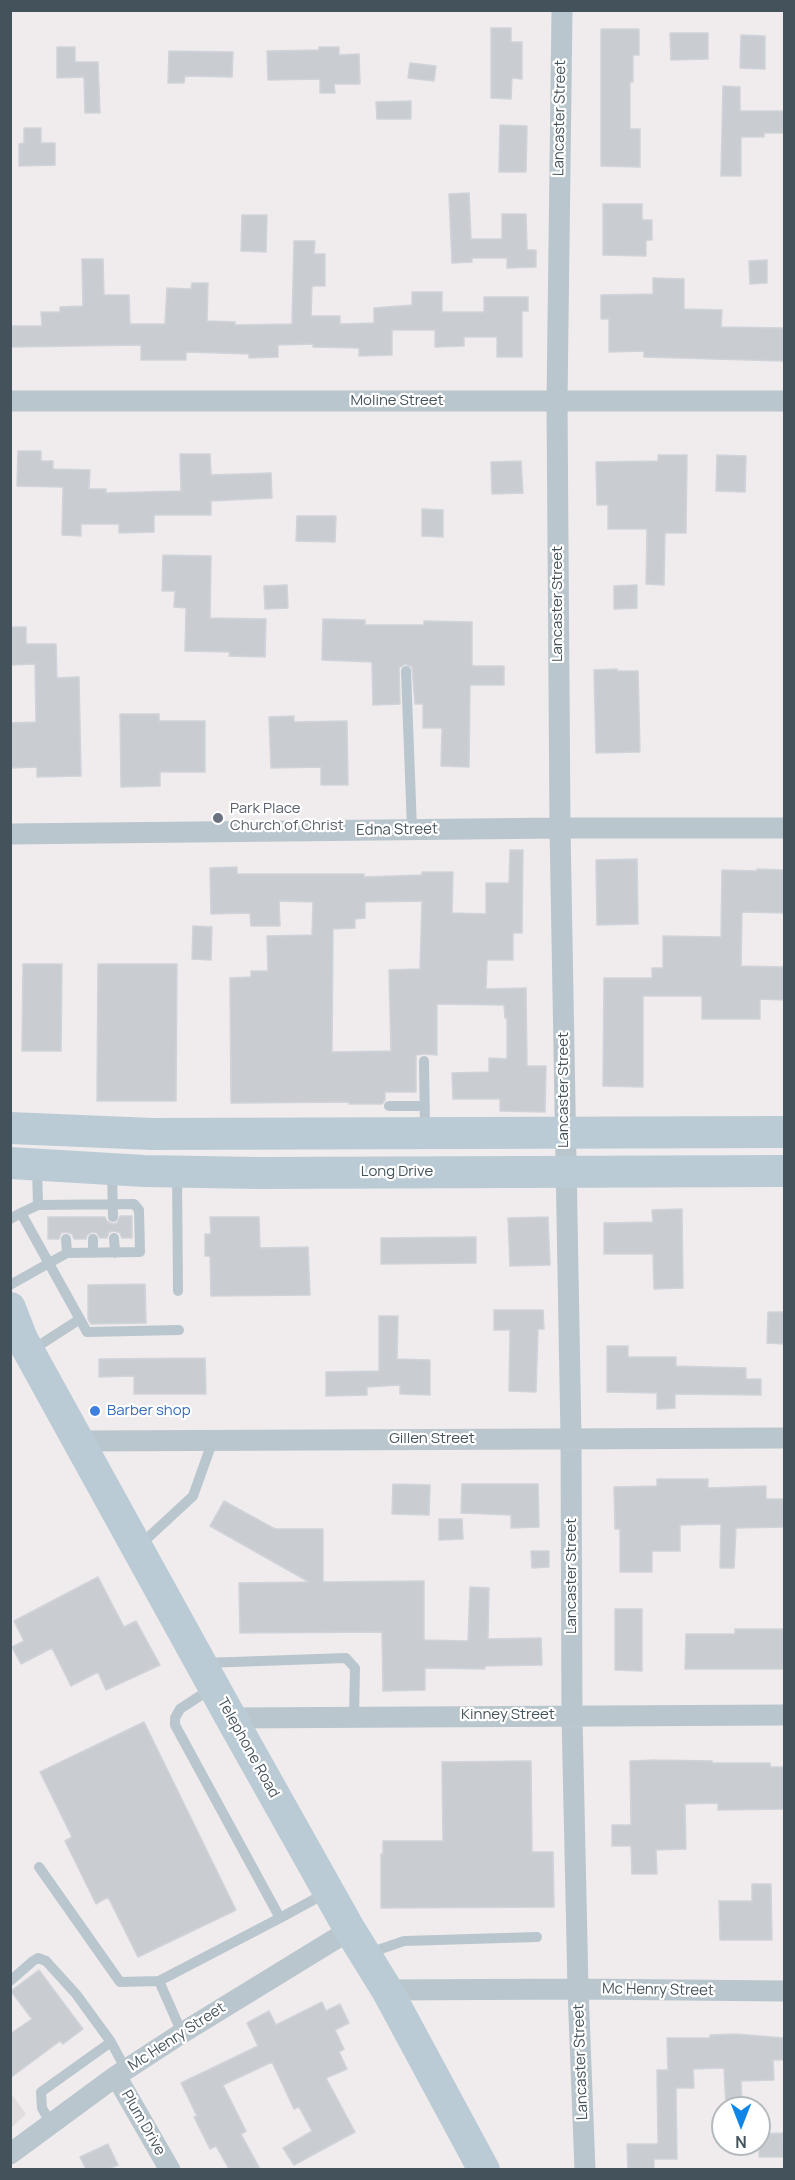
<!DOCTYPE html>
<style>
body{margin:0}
#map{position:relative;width:795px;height:2180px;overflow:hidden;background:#f0eced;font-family:Manrope,sans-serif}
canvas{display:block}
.frame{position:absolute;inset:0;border:12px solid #44535b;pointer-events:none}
.north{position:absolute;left:711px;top:2096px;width:60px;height:60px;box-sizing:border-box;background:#fff;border:2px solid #b4babd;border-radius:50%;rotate:180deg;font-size:16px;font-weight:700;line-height:24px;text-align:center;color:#44535b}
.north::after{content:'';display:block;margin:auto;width:21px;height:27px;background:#0e86e7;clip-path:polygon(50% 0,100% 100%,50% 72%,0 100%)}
</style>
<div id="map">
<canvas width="795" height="2180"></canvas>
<div class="frame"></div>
<div class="north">N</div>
</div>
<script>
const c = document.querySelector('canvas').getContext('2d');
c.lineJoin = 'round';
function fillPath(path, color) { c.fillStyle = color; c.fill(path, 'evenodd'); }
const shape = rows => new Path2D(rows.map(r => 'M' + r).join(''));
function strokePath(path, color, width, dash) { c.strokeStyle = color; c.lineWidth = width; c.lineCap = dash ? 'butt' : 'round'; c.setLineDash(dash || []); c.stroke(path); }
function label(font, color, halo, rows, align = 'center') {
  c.font = font + ' Manrope,sans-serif'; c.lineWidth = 4.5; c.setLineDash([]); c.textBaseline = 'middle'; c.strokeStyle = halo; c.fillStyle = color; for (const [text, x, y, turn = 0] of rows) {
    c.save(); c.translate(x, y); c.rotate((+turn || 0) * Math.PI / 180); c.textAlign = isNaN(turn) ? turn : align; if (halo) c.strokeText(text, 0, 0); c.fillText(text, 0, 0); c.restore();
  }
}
fillPath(shape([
 [11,2093,26,2114,11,2128,10,2128]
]), '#e1dddf');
const building = shape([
 [491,28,511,28,511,42,522,42,522,79,512,78,511,99,491,98,491,28],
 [601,29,639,29,639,55,633,55,633,82,630,82,630,129,640,129,640,167,601,166,601,29],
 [670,33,708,33,708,59,671,60,670,33],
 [741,35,765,36,765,69,740,68,741,35],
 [57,47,75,47,75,62,98,62,100,113,85,113,84,77,57,78,57,47],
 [319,47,339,47,339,55,359,54,360,84,334,84,335,93,320,93,320,79,268,80,267,51,319,50,319,47],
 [169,51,233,52,232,77,185,76,184,83,168,83,169,51],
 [410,63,436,66,434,81,408,78,410,63],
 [723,86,740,87,740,111,784,111,784,133,764,133,764,137,741,137,741,176,721,176,723,86],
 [411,101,411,119,377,119,376,102,411,101],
 [500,125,527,126,526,172,499,172,500,125],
 [24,128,41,128,41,143,55,143,55,165,19,166,19,144,24,143,24,128],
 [469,193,471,239,502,239,502,214,526,214,527,250,536,250,536,267,507,268,507,258,472,258,472,262,452,263,449,194,469,193],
 [603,204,642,204,642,220,652,220,652,240,646,240,646,256,603,255,603,204],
 [242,215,267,215,266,252,241,251,242,215],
 [294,241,315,241,314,254,325,254,325,286,312,286,311,316,340,316,340,324,374,323,374,308,412,305,412,292,442,292,442,312,484,312,484,297,528,297,528,311,522,311,522,357,497,357,497,337,464,337,464,346,435,347,435,330,392,330,392,355,359,356,359,348,313,347,313,344,278,345,278,357,249,358,249,354,186,352,186,360,141,360,141,345,10,347,10,326,42,326,41,312,60,312,60,307,83,306,82,259,103,259,104,295,129,295,130,324,165,324,167,288,191,289,192,283,208,283,207,321,235,322,235,325,292,324,294,241],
 [767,260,767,283,750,284,749,261,767,260],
 [653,278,684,279,684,309,722,310,721,327,784,328,784,361,644,357,644,351,609,352,609,319,601,319,601,295,653,294,653,278],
 [18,451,41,451,41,461,53,461,53,469,90,470,89,489,106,489,106,493,181,491,180,454,210,454,211,475,271,473,272,498,211,501,211,515,154,515,154,532,119,533,119,524,81,524,81,536,62,535,63,487,17,486,18,451],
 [658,455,687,455,686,533,665,533,664,585,646,584,647,529,608,529,608,505,597,505,596,462,658,461,658,455],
 [717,455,746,456,745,492,716,491,717,455],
 [521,461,523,493,492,494,491,462,521,461],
 [422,509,443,510,443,537,422,536,422,509],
 [297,516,336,516,335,542,296,541,297,516],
 [163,555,211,556,210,618,266,619,265,657,229,656,230,652,185,651,186,608,174,607,175,591,162,591,163,555],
 [287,585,288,608,265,609,264,586,287,585],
 [637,585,637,608,614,609,614,586,637,585],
 [323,619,365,620,365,625,424,625,424,621,472,622,472,666,504,666,504,685,470,685,469,767,441,766,442,728,423,728,423,704,415,704,412,667,405,664,399,668,400,704,373,705,372,662,322,660,323,619],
 [10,627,26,627,26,644,56,644,57,678,79,677,81,776,37,777,37,767,10,768,10,723,36,722,35,664,10,665,10,627],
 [617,669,617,671,638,671,640,752,596,753,594,670,617,669],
 [120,714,159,714,159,721,205,721,205,772,160,772,160,786,121,787,120,714],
 [294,716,294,722,347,721,348,785,321,785,321,767,271,768,269,717,294,716],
 [510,850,523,850,522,933,513,933,513,960,487,960,486,989,526,988,527,1066,546,1066,545,1112,500,1111,500,1099,453,1099,452,1073,489,1072,489,1058,507,1059,507,1018,505,1018,504,1005,437,1004,437,1055,424,1054,416,1055,416,1092,385,1092,385,1100,382,1104,349,1104,349,1102,231,1103,230,978,251,977,251,971,268,971,267,936,312,935,313,902,279,901,280,926,251,926,250,913,211,914,210,868,237,867,237,874,364,874,364,877,422,875,422,872,453,872,452,913,486,914,486,883,509,883,510,850],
 [422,901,420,969,389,970,391,1051,332,1052,333,929,355,928,355,919,365,918,365,902,422,901],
 [637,859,638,924,597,925,596,860,637,859],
 [757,869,784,870,784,913,742,912,741,966,784,967,784,1000,760,999,760,1019,702,1019,702,996,643,996,643,1087,603,1086,604,978,652,978,652,968,663,968,663,936,721,937,722,870,757,871,757,869],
 [193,926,212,927,211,960,192,959,193,926],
 [23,964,62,964,61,1051,22,1051,23,964],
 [98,964,177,964,176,1101,97,1101,98,964],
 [682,1209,683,1288,654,1289,653,1254,604,1254,604,1223,653,1222,652,1210,682,1209],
 [120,1216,132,1216,132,1238,122,1238,120,1233,114,1231,109,1232,107,1238,100,1238,97,1233,92,1232,87,1235,86,1239,74,1239,72,1234,66,1232,61,1233,59,1239,48,1239,48,1217,105,1217,107,1221,113,1224,117,1223,120,1216],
 [210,1217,259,1217,260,1248,308,1247,310,1295,211,1296,210,1256,205,1256,205,1234,211,1234,210,1217],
 [548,1217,550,1265,510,1266,508,1218,548,1217],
 [476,1237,476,1263,381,1264,381,1238,476,1237],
 [145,1284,146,1323,91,1324,88,1319,88,1285,145,1284],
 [494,1310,543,1310,544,1329,538,1329,536,1392,509,1391,510,1330,494,1330,494,1310],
 [768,1312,784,1312,784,1344,767,1343,768,1312],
 [379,1316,398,1316,397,1359,430,1360,430,1395,400,1394,400,1385,367,1387,367,1395,326,1396,326,1372,379,1371,379,1316],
 [607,1346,628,1346,628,1357,676,1357,676,1366,746,1368,746,1379,761,1379,761,1395,675,1394,675,1408,657,1409,657,1393,607,1392,607,1346],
 [205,1358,206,1394,134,1394,134,1376,99,1377,99,1359,205,1358],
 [657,1479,708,1479,708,1488,766,1486,766,1499,784,1499,784,1527,736,1528,734,1568,720,1568,721,1524,680,1525,680,1551,652,1551,652,1572,620,1572,620,1529,615,1529,614,1487,657,1486,657,1479],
 [393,1484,430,1485,429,1515,392,1514,393,1484],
 [462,1484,538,1484,539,1527,511,1528,511,1515,461,1513,462,1484],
 [224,1501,275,1529,323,1529,323,1582,424,1581,424,1640,468,1641,470,1587,489,1588,488,1639,541,1638,542,1665,485,1666,485,1669,425,1668,425,1690,383,1691,382,1632,240,1633,239,1583,309,1582,210,1526,224,1501],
 [439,1519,462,1519,463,1539,439,1540,439,1519],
 [531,1551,549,1551,549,1567,532,1568,531,1551],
 [98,1577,124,1627,136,1621,160,1665,106,1690,98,1672,71,1686,52,1648,21,1664,12,1647,24,1641,14,1621,98,1577],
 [615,1609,642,1609,642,1671,615,1670,615,1609],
 [735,1629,784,1629,784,1669,685,1669,686,1634,735,1634,735,1629],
 [144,1722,236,1910,138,1957,108,1897,96,1904,65,1841,72,1837,40,1772,144,1722],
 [656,1760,712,1761,712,1763,770,1763,770,1767,784,1767,784,1809,718,1810,718,1803,685,1804,686,1849,656,1850,657,1874,632,1874,631,1846,612,1846,612,1825,631,1825,630,1761,656,1760],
 [531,1761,532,1852,553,1852,554,1907,381,1908,381,1854,383,1854,383,1841,443,1841,442,1762,531,1761],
 [752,1884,771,1884,772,1940,720,1940,719,1901,752,1901,752,1884],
 [39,1970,83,2029,63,2044,60,2041,10,2078,10,2034,32,2019,11,1991,39,1970],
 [322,2002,326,2011,340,2004,349,2023,335,2030,344,2049,339,2052,347,2069,326,2078,355,2132,294,2165,283,2148,312,2131,299,2107,294,2109,272,2062,223,2085,246,2131,241,2134,260,2169,229,2169,216,2146,210,2149,194,2117,197,2116,181,2083,258,2046,247,2023,269,2011,276,2025,322,2002],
 [735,2034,784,2038,784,2060,773,2060,774,2080,741,2081,742,2108,726,2108,724,2068,693,2069,694,2088,676,2088,677,2159,654,2159,654,2169,628,2169,627,2144,658,2144,657,2070,668,2070,667,2038,710,2038,710,2035,735,2034],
 [783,2133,784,2157,759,2157,759,2134,783,2133],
 [108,2144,118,2165,108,2169,86,2169,80,2157,108,2144]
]);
fillPath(building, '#c9cdd2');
strokePath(building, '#d0d3d9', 1.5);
strokePath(shape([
 [406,671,412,829],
 [424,1061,425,1130],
 [389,1106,425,1106],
 [37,1166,38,1205],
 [112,1172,113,1217],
 [177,1175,178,1291],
 [10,1219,21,1213,87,1332,179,1330],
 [114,1238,115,1253],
 [66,1239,67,1253],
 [93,1239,93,1253],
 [10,1285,67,1253,140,1252,139,1210,134,1204,38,1205,21,1213],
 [32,1350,80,1319],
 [140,1545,193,1496,213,1440],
 [204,1663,346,1658,355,1668,354,1717],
 [212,1688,180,1709,175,1718,175,1725,280,1918,326,1893],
 [39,1867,120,1982,159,1981,182,2033],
 [369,1953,404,1941,537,1937],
 [10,1981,33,1961,38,1958,46,1961,76,1994,111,2042,126,2070],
 [159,1981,280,1918],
 [51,2124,42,2108,41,2092,111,2042]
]), '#bac6cd', 10);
strokePath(shape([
 [562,10,557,401,560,828,571,1438,572,1715,578,1989,585,2170],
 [10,401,784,401],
 [10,834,560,828,784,828],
 [79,1441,784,1438],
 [231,1718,784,1715],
 [387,1990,578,1989,784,1991],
 [116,2076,170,2170],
 [10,2154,116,2076,182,2033,350,1930]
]), '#bac6cd', 21);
strokePath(shape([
 [10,1128,152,1134,784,1132],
 [10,1163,144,1171,257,1173,784,1171],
 [10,1308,22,1339,231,1718,350,1930,387,1990,484,2170]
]), '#bbcbd5', 32);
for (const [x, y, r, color] of [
 [218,818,6,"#6b7280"],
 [95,1411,6,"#3f7fe0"]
]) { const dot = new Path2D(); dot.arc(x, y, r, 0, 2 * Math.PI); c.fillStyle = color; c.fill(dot); strokePath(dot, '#fff', 2); }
label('15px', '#44535b', '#fff', [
 ["Lancaster Street",560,118,-89],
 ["Moline Street",397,401],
 ["Lancaster Street",558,604,-90],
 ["Edna Street",397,830,-1],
 ["Lancaster Street",564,1090,-90],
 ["Long Drive",397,1172],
 ["Gillen Street",432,1439],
 ["Lancaster Street",572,1576,-90],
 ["Kinney Street",508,1715],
 ["Telephone Road",248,1748,61],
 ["Mc Henry Street",658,1990,1],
 ["Mc Henry Street",177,2037,-33],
 ["Lancaster Street",581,2062,-92],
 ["Plum Drive",143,2123,60]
]);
label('15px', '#5b616d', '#fff', [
 ["Park Place",230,809],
 ["Church of Christ",230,826]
], 'left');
label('15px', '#366cbe', '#fff', [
 ["Barber shop",107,1411]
], 'left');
</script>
